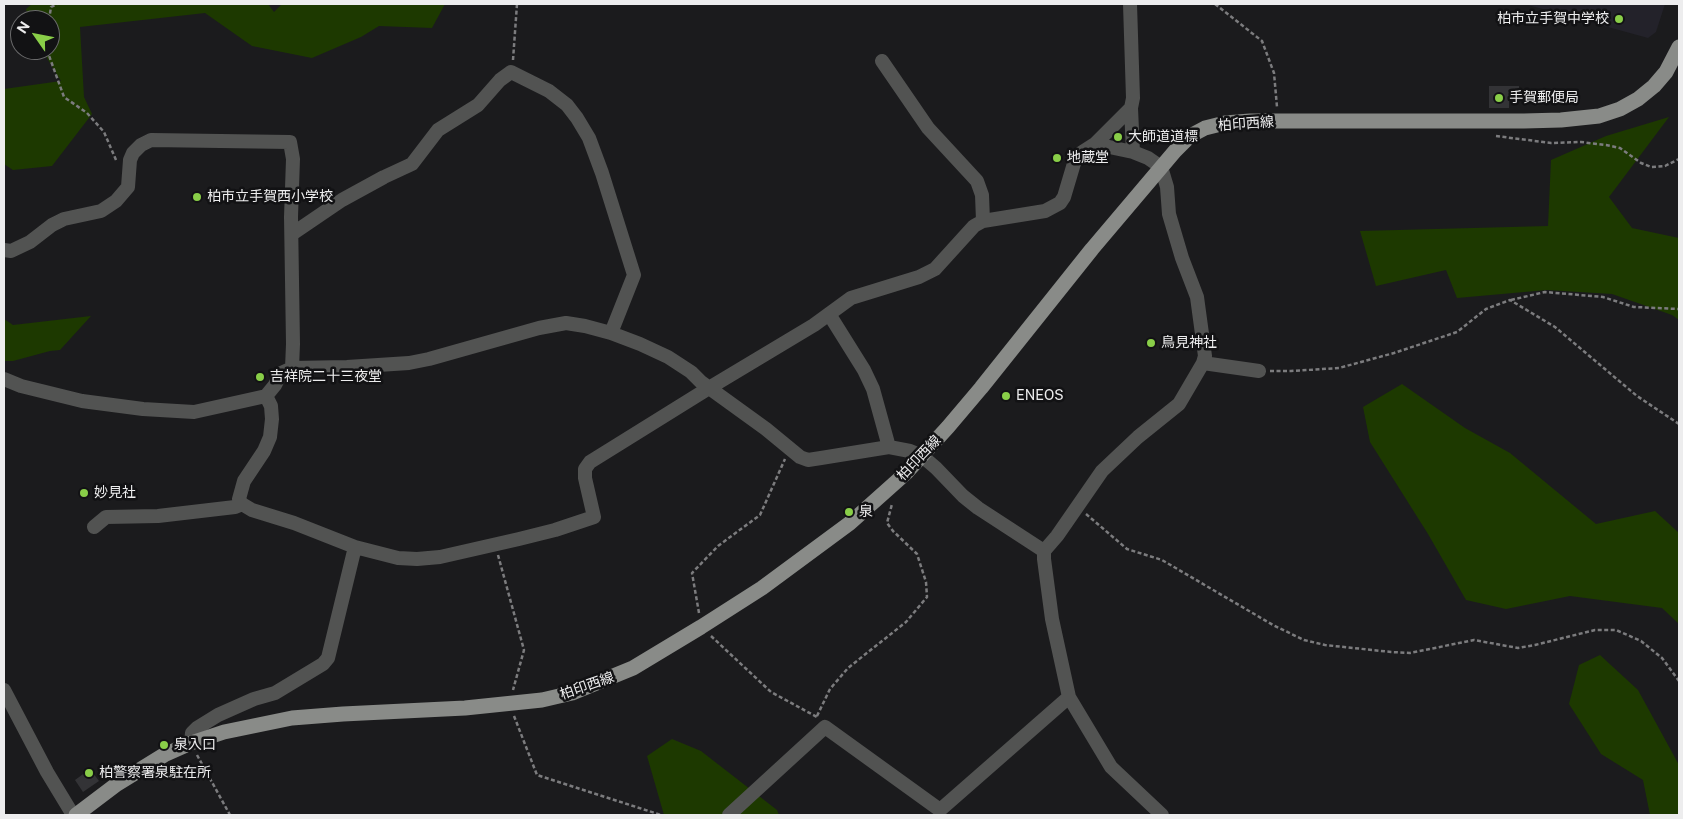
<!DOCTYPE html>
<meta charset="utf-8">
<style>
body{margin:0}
#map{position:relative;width:1683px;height:819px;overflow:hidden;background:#1b1b1d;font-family:"Public Sans",sans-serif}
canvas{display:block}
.frame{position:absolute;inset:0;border:5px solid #ededee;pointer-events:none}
.north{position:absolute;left:10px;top:10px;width:50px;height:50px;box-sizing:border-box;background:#121214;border:1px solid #6a6a6b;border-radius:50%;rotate:303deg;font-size:14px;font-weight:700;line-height:20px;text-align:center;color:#ededee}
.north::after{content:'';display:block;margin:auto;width:18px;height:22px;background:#89ce48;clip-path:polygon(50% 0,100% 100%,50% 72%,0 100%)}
</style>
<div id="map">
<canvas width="1683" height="819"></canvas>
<div class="frame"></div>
<div class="north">N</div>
</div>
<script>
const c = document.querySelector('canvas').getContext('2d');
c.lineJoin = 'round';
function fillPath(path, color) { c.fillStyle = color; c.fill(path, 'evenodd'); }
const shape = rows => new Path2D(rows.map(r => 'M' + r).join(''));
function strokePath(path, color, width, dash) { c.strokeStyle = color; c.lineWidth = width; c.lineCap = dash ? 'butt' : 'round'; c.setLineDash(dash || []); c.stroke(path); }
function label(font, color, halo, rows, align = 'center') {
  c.font = font + ' "Public Sans","Noto Sans JP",sans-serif'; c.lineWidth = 5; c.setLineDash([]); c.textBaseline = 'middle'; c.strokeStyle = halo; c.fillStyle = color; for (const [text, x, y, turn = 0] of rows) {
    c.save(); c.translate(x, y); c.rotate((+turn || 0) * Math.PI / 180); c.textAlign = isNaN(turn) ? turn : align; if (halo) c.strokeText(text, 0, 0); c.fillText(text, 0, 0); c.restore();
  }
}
fillPath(shape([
 [1528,4,1665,4,1656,32,1648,38,1528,5]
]), '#23222a');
fillPath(shape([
 [32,4,268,4,274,12,282,4,445,4,432,28,379,26,361,37,312,58,252,46,205,13,80,27,84,97,92,114,52,166,13,170,4,164,4,89,61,81,42,50,50,50,50,20,29,20,26,9],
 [1669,117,1609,197,1632,228,1679,238,1679,320,1672,315,1612,294,1547,290,1457,298,1446,270,1376,286,1360,231,1548,226,1551,160,1606,136],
 [91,316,60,350,50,351,13,361,4,361,4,319,13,325],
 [1402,384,1465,428,1510,453,1596,524,1655,511,1679,533,1679,624,1662,608,1570,596,1506,609,1466,600,1428,534,1370,442,1363,407],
 [1600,655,1638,690,1679,765,1679,815,1650,815,1643,780,1601,754,1569,704,1579,665],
 [672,739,701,751,777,810,779,815,664,815,647,756]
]), '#1d3900');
fillPath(shape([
 [1489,86,1519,86,1519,101,1509,101,1509,108,1489,108],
 [90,769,99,781,83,792,75,780]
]), '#333336');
strokePath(shape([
 [1215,4,1262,41,1274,73,1277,107],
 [49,20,51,7,57,4],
 [47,50,64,97,87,113,104,132,116,160],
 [513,60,517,4],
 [1496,136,1551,143,1581,142,1606,145,1620,148,1641,163,1651,167,1665,166,1679,159],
 [1511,300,1545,292,1603,297,1634,307,1679,309],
 [1270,371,1291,371,1339,368,1394,353,1457,332,1486,309,1510,300,1555,327,1637,396,1679,424],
 [1086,514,1127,549,1162,560,1273,625,1304,640,1325,645,1391,652,1410,653,1474,640,1518,648,1535,645,1595,630,1616,630,1641,641,1662,658,1679,681],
 [498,555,524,650,513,690],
 [699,613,692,573,718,546,760,515,785,459],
 [711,636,771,692,817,717],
 [514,716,537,775,661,815],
 [817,716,830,689,848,668,906,622,927,597,926,582,917,554,893,531,887,523,892,504],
 [197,755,230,815]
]), '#7c7c7e', 2.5, [4, 2.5]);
strokePath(shape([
 [1130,4,1133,98,1131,108,1133,152],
 [882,61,928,128,977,181,982,195,983,221],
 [292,234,342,200,384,177,412,164,438,130,478,105,500,80,511,72,549,91,567,105,577,118,589,138,602,173,634,275,611,333],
 [4,250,11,251,30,242,52,225,64,219,101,211,116,201,128,187,130,160,133,153,141,145,151,140,290,142,293,159,291,217,293,344,292,368],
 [829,314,864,370,873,389,889,447],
 [1203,363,1259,371],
 [4,379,21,386,82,401,143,409,194,412,266,396,275,385,281,373,292,368,347,367,409,363,429,359,539,328,566,323,585,326,611,333,640,344,668,357,691,372,701,382,766,429,800,457,808,460,821,458,889,447,910,451,922,456,936,468,963,496,978,508,1044,551,1044,559,1052,619,1069,697,1111,767,1162,815],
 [242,504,239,499,244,481,264,451,270,437,272,419,271,406,266,396],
 [94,527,106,517,158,516,235,507,242,504,252,510,294,523,355,547,398,558,417,559,440,557,519,539,555,530,594,517,585,478,585,469,590,462,709,388,814,325,851,298,919,277,935,269,974,226,983,221,1045,211,1060,203,1064,197,1075,160,1081,153,1095,144,1131,108],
 [1044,551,1057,536,1102,471,1138,437,1179,404,1203,363,1205,356,1197,297,1182,258,1169,214,1167,187,1161,167,1148,158,1133,152,1095,144],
 [4,690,47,772,73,815],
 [191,743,192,733,197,728,218,715,254,699,275,693,323,664,328,658,355,547],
 [729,815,825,727,940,810,1069,697]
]), '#525352', 14);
strokePath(shape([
 [76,815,117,784,164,755,191,743,224,732,292,718,343,714,465,708,542,700,572,693,633,668,701,627,762,588,850,523,906,473,948,427,981,388,1092,249,1175,151,1190,136,1205,128,1225,123,1250,121,1524,121,1561,120,1599,116,1620,109,1638,99,1654,86,1666,72,1679,47]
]), '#898b88', 15);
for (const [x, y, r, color] of [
 [1619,19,5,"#89ce48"],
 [1499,98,5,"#89ce48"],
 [1118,137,5,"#89ce48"],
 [1057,158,5,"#89ce48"],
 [197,197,5,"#89ce48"],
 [1151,343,5,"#89ce48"],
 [260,377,5,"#89ce48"],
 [1006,396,5,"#89ce48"],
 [84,493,5,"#89ce48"],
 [849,512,5,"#89ce48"],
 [164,745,5,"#89ce48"],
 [89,773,5,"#89ce48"]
]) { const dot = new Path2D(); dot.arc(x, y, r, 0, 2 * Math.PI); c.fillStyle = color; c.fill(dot); strokePath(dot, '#121214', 2); }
label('14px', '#ededee', '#121214', [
 ["柏市立手賀中学校",1609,19,"right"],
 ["手賀郵便局",1509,98],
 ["大師道道標",1128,137],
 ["地蔵堂",1067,158],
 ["柏市立手賀西小学校",207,197],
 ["鳥見神社",1161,343],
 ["吉祥院二十三夜堂",270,377],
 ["ENEOS",1016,396],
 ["妙見社",94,493],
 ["泉",859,512],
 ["泉入口",174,745],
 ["柏警察署泉駐在所",99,773]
], 'left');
label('14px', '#ededee', '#121214', [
 ["柏印西線",1246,124,-4],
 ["柏印西線",919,458,-46],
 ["柏印西線",587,686,-19]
]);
</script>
